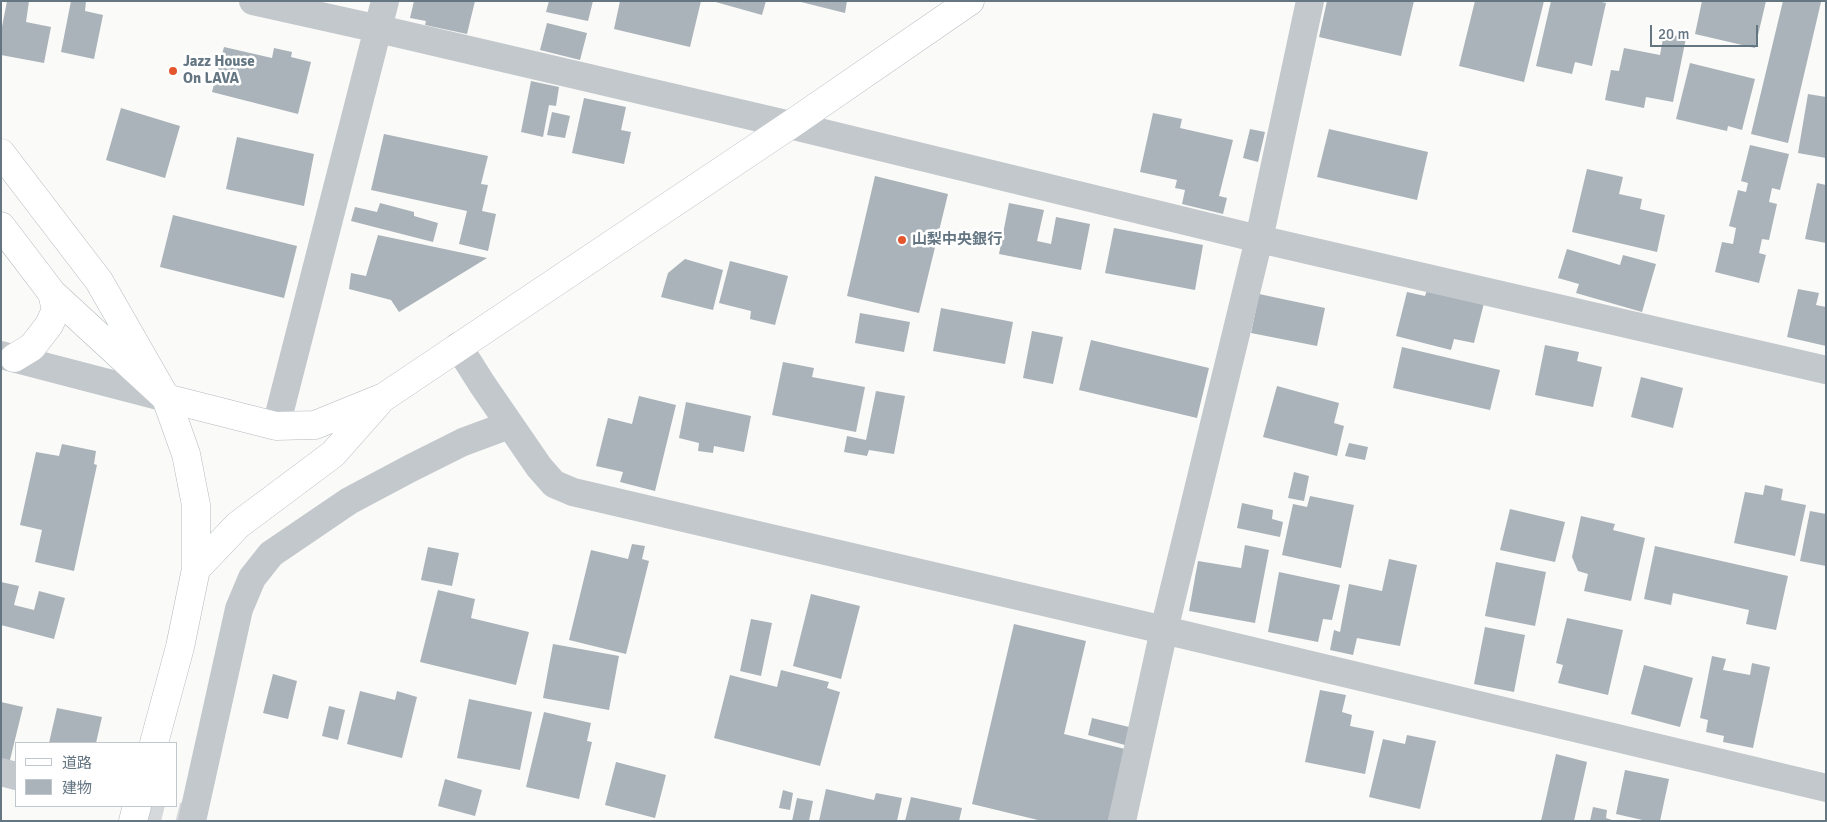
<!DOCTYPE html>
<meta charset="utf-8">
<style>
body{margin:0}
#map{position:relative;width:1827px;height:822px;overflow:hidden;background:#fafaf8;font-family:Signika,"Noto Sans JP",sans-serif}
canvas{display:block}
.frame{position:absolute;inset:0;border:2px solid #657683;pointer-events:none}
.legend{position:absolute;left:15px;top:742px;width:162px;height:65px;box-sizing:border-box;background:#fff;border:1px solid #c1c8cd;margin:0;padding:6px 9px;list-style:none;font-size:15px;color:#657683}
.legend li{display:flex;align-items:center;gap:10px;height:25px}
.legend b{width:25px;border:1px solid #c1c8cd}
.scale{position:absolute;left:1650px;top:25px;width:108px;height:22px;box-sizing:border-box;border:2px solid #657683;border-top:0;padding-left:6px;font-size:15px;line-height:18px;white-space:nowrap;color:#657683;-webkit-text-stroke:4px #fff;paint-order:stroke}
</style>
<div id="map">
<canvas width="1827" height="822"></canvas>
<div class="frame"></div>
<ul class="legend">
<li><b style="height:6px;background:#fff"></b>道路</li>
<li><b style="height:14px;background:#aab3b9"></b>建物</li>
</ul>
<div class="scale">20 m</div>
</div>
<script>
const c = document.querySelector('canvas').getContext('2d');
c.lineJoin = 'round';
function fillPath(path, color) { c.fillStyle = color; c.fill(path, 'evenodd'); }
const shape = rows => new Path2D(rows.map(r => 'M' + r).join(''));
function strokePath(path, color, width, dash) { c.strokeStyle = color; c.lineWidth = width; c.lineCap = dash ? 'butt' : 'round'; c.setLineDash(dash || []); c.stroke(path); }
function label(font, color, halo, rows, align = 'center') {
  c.font = font + ' Signika,"Noto Sans JP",sans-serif'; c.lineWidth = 5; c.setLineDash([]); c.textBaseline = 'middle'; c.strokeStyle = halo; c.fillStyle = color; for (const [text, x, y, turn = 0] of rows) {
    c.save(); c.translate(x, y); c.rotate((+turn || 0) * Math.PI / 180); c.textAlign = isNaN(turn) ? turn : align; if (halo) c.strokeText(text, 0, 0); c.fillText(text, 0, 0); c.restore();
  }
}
fillPath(shape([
 [7,1,29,1,26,22,51,27,44,63,1,55,1,32],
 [71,1,86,1,85,11,103,15,94,59,61,52],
 [414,1,475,1,467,34,425,25,426,21,410,18],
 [549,1,593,1,588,21,546,12],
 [620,1,701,1,690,47,614,29],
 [712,1,766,1,762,15],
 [797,1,847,1,845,13],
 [1327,1,1414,1,1401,56,1319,37],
 [1475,1,1544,1,1524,82,1459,66],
 [1551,1,1597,1,1606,3,1592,66,1575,62,1572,74,1536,66],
 [1702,1,1766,1,1755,48,1695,34],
 [1783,1,1821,2,1788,143,1751,134],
 [547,23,587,33,580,60,540,50],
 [1664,33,1686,38,1673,102,1646,97,1644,108,1605,100,1611,70,1619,71,1624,48,1660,55],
 [224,47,272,58,274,48,292,52,291,57,311,62,298,114,212,92],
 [1690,63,1755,79,1742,130,1728,126,1727,131,1676,119],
 [531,81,559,87,556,106,549,105,543,137,521,132],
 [1808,94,1826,97,1826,158,1798,153],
 [584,98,626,107,621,130,631,132,624,164,572,153],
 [121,108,180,126,165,178,106,160],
 [552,112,570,116,565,138,547,135],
 [1153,113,1182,119,1180,128,1233,140,1219,196,1227,198,1223,214,1182,204,1185,190,1175,188,1177,180,1140,172],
 [1250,129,1265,132,1258,162,1243,158],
 [1329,129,1428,152,1417,200,1317,177],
 [384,134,488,156,481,184,488,185,482,211,496,214,488,251,459,244,467,211,371,190],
 [237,137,314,154,304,206,226,189],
 [1750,145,1789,154,1780,190,1772,188,1769,202,1777,204,1769,240,1762,239,1759,253,1766,255,1759,283,1715,272,1722,242,1733,244,1736,228,1729,226,1738,190,1746,192,1748,183,1741,181],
 [1587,169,1623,177,1619,194,1642,199,1640,209,1665,215,1657,252,1572,232],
 [875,176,948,194,919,313,847,296],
 [1817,183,1826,185,1826,243,1805,239],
 [380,203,414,212,414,216,438,223,433,242,351,221,355,207,377,212],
 [1009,203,1044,210,1037,241,1051,244,1056,217,1090,224,1081,270,999,254],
 [173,215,297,246,284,298,160,267],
 [1114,228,1203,245,1195,290,1105,273],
 [378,235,487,258,399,312,391,300,349,289,351,273,366,276],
 [1567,249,1620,265,1623,255,1656,264,1642,312,1576,293,1579,284,1558,278],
 [685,259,723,270,713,310,661,297,668,273],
 [730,261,788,276,775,325,750,319,751,311,719,303],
 [1798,289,1819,293,1816,305,1826,307,1826,346,1787,337],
 [1427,290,1484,303,1474,343,1454,339,1451,350,1396,336,1407,292,1425,296],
 [1259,294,1325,308,1317,346,1251,333],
 [941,308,1013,322,1005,364,933,351],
 [860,313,910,322,904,352,855,343],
 [1032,331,1063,337,1053,384,1023,378],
 [1091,340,1209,368,1197,418,1079,390],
 [1545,345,1579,352,1577,361,1602,367,1593,407,1535,395],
 [1402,347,1500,370,1490,410,1393,388],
 [783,362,814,368,812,377,865,387,856,432,772,415],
 [1641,377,1683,388,1673,428,1631,417],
 [1277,386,1339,403,1334,423,1344,426,1337,456,1263,437],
 [876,391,905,396,894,454,869,450,867,456,844,452,847,436,866,440],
 [639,396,676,405,655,491,620,482,623,472,596,466,608,418,632,424],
 [686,402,751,416,744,452,714,446,713,453,698,451,699,443,679,438],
 [1349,443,1368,447,1365,460,1345,456],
 [62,444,96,451,94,464,97,465,74,571,35,562,42,530,20,525,36,452,59,456],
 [1294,472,1309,476,1304,501,1288,498],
 [1765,485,1783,489,1781,500,1806,505,1795,556,1734,543,1745,492,1763,495],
 [1310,496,1354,505,1341,568,1282,555,1293,504,1307,507],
 [1242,503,1273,510,1272,519,1283,522,1280,537,1237,528],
 [1510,509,1565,522,1555,562,1500,550],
 [1810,511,1826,514,1826,566,1800,561],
 [1581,516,1615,524,1613,530,1645,538,1631,601,1584,591,1588,574,1578,571,1572,557],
 [632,544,645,546,642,559,649,561,626,654,569,640,591,550,628,559],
 [1245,545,1269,550,1255,623,1189,611,1198,561,1241,568],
 [1655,546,1788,576,1776,630,1746,624,1749,610,1673,593,1671,605,1644,599],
 [428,547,459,553,452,586,421,580],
 [1389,559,1417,565,1400,646,1357,638,1353,655,1330,650,1334,630,1340,632,1349,584,1382,591],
 [1496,562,1546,572,1535,626,1485,616],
 [1279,572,1340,585,1332,620,1323,619,1318,642,1268,632],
 [1,582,19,586,14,605,34,610,39,591,65,598,54,639,1,625],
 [438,590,475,599,471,618,529,632,516,685,420,662],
 [811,594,860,606,841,679,793,666],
 [1567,618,1623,630,1608,695,1558,683,1563,665,1556,663],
 [751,619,772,623,761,676,740,671],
 [1014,624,1086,641,1064,734,1125,749,1108,821,1042,821,972,804],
 [1485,627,1525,635,1514,692,1474,684],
 [553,644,619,656,609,710,543,698],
 [1712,656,1726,659,1723,670,1750,675,1752,663,1770,667,1753,748,1723,742,1724,736,1706,732,1708,720,1700,718],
 [1644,665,1693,678,1680,727,1631,714],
 [781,670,829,682,827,688,840,692,820,766,714,738,730,675,777,687],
 [273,674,297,681,288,719,263,713],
 [1320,690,1346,695,1342,712,1352,715,1350,726,1374,731,1365,774,1305,762],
 [360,691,395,700,397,691,417,697,402,758,347,744],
 [469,699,532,712,520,770,457,758],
 [1,702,23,707,9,764,1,762],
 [329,706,345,710,338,740,322,736],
 [57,708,102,717,96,743,49,743],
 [544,712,591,723,587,741,592,742,579,799,526,787],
 [1092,718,1129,727,1125,745,1088,735],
 [1407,735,1436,741,1420,809,1369,797,1383,739,1405,744],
 [1556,754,1587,762,1574,821,1541,821],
 [616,762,666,775,655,818,605,805],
 [1625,770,1669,779,1660,821,1647,821,1616,814],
 [445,779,482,790,475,816,438,806],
 [826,789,874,800,876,793,902,798,897,821,819,821],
 [783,790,793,793,790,810,779,808],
 [911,797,962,808,959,821,905,821],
 [797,798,813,801,809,821,792,821],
 [1593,807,1607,810,1606,818,1615,821,1590,821]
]), '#aab3b9');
strokePath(shape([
 [136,806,184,818]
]), '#d5d9db', 28, [28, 14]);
const secondary = shape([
 [1,153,99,281,166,398,186,454,196,505,196,569,180,647,154,743],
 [1,226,52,293,166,398,276,426,315,425,384,397,790,125,970,1],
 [14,358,32,347,49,325,56,310,52,293],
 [196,569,238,525,333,454,379,402],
 [133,821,137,806]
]);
strokePath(secondary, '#b3babf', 29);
strokePath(shape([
 [253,1,379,29,790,125,1259,239,1826,370],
 [458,346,482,384,539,467,554,484,573,492,1164,630,1826,788],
 [1,355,166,398],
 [276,426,385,1],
 [1,772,16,776],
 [192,821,239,609,252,578,271,554,349,501,411,468,463,442,509,425],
 [1122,821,1164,630,1259,239,1310,1]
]), '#c3c8cc', 28);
strokePath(secondary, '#fff', 28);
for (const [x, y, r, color] of [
 [173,71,5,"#e4572e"],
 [902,240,5,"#e4572e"]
]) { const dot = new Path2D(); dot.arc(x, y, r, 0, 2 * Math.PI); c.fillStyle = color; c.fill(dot); strokePath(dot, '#fff', 2); }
label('bold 15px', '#657683', '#fff', [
 ["Jazz House",183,62],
 ["On LAVA",183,79],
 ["山梨中央銀行",912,240]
], 'left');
</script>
